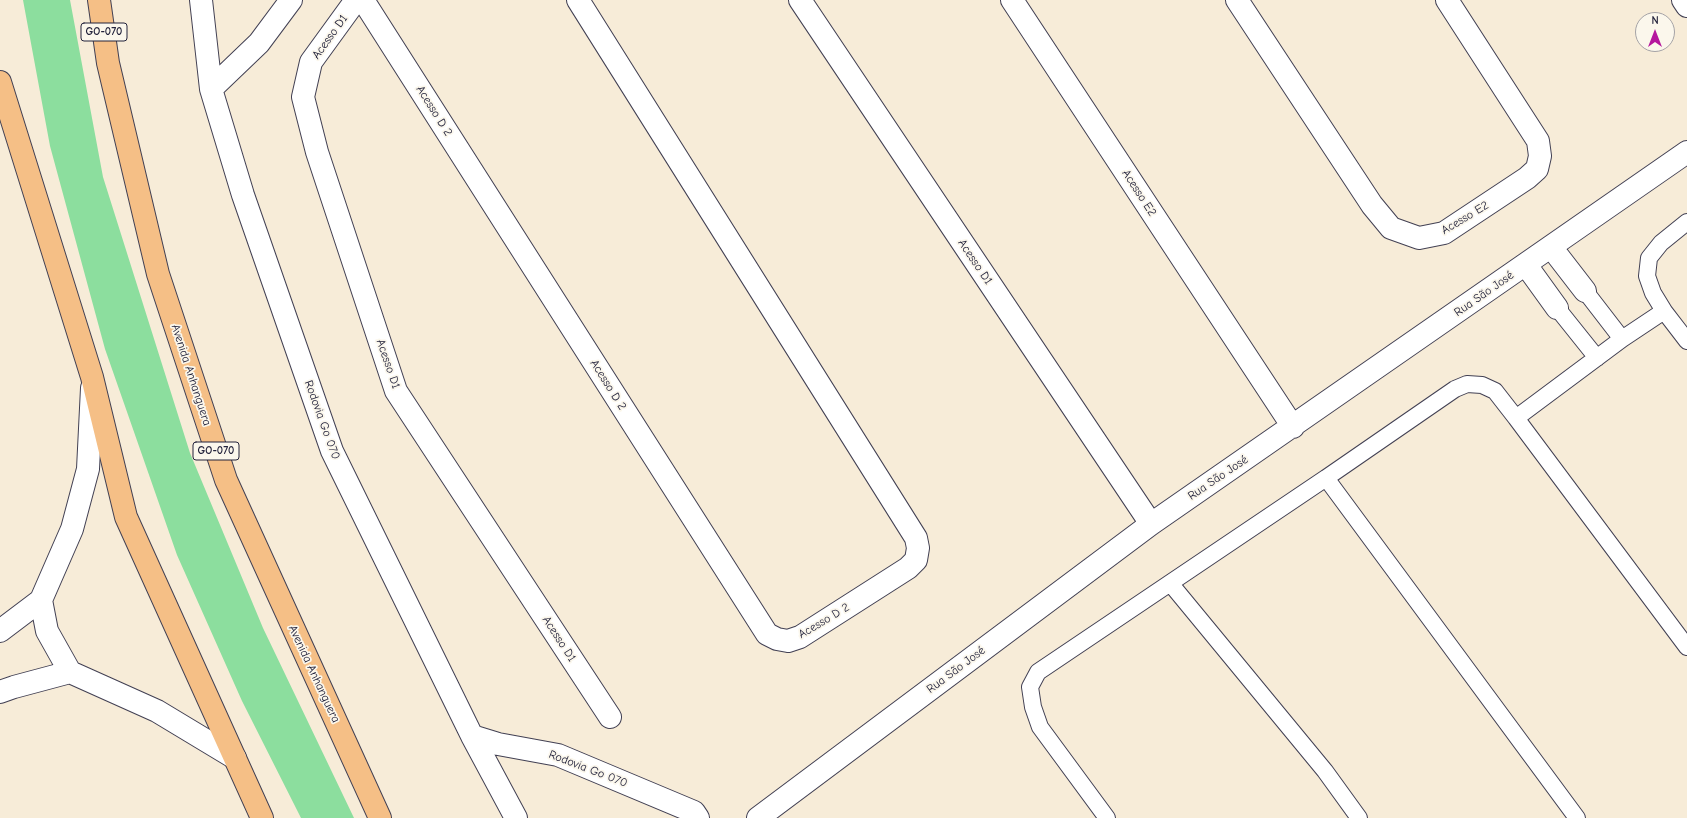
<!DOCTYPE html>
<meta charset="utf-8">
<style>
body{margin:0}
#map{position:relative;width:1687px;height:818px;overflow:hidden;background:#f7ecd8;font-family:"Comic Neue",sans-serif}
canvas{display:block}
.north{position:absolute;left:1635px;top:12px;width:40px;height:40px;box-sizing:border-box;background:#fbf7ec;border:1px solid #a4a2a5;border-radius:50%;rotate:0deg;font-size:11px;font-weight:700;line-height:16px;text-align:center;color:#22223b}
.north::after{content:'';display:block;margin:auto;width:14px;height:18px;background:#b5179e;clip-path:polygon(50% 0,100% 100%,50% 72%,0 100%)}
</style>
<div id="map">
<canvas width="1687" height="818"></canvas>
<div class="north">N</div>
</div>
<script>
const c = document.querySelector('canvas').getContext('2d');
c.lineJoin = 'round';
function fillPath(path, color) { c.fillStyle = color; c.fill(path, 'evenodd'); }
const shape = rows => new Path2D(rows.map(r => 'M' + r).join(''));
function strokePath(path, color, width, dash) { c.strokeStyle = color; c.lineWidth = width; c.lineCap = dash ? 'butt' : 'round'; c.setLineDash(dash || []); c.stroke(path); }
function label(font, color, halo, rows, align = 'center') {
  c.font = font + ' "Comic Neue",sans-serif'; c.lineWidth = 3.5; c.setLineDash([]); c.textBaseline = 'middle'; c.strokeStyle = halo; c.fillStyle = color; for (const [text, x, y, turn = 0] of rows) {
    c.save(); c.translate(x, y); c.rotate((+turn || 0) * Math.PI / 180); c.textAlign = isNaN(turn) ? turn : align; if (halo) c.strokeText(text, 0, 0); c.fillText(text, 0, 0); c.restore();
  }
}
fillPath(shape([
 [23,0,70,0,103,177,190,453,263,628,354,818,301,818,242,701,177,555,105,349,50,146]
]), '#8cde9e');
const service = shape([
 [1585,291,1622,339],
 [1557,308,1597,358],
 [1664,311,1687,341],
 [1516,418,1687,647],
 [1326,478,1455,389,1467,384,1482,385,1495,391,1516,418,1622,339,1664,311,1653,293,1647,276,1649,258,1661,243,1687,222],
 [1170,583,1325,771,1359,818],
 [1107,818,1040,727,1033,707,1030,687,1038,672,1326,478,1577,818]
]);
const minor = shape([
 [201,0,211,89,243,195,332,451,472,736,516,818],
 [356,0,311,62,303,97,317,152,396,391,610,717],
 [363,0,767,634,777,639,788,641,800,637,908,568,916,560,918,548,916,538,578,0],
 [800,0,1151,524],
 [1012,0,1293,427],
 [1237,0,1372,205,1391,228,1419,238,1444,233,1527,178,1537,169,1540,156,1538,141,1447,0],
 [1683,0,1687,6],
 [211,89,259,43,291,0],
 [1551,247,1585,291],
 [1526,265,1557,308],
 [92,388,88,469,72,529,41,600,47,631,70,672,157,711,235,758],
 [0,631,41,600],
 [0,692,14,687,70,672],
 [472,736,498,744,558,755,694,812,698,818],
 [758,818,1151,524,1687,152]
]);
const trunk = shape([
 [99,0,108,63,158,274,226,480,380,818],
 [0,82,92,377,126,517,262,818]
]);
strokePath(service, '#424053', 18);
strokePath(minor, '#424053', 24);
strokePath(trunk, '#424053', 24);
strokePath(service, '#fff', 16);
strokePath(minor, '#fff', 22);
strokePath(trunk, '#f5bf86', 22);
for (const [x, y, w] of [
 [104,32,46],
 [216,451,46]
]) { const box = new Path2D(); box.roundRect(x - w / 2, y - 9, w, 18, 3); c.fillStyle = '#fbf7ec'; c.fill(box); strokePath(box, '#22223b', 1); }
label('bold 11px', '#22223b', null, [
 ["GO-070",104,32],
 ["GO-070",216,451]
]);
label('12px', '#22223b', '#fbf7ec', [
 ["Acesso D1",330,37,-54],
 ["Acesso D 2",434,111,58],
 ["Acesso E2",1139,193,57],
 ["Acesso E2",1465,218,-31],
 ["Acesso D1",975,262,56],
 ["Rua São José",1484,294,-35],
 ["Acesso D1",388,364,71],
 ["Avenida Anhanguera",191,375,72],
 ["Acesso D 2",608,385,58],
 ["Rodovia Go 070",322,420,70],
 ["Rua São José",1218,478,-34],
 ["Acesso D 2",824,621,-31],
 ["Acesso D1",559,639,57],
 ["Rua São José",956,670,-37],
 ["Avenida Anhanguera",314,674,65],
 ["Rodovia Go 070",588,769,21]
]);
</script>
